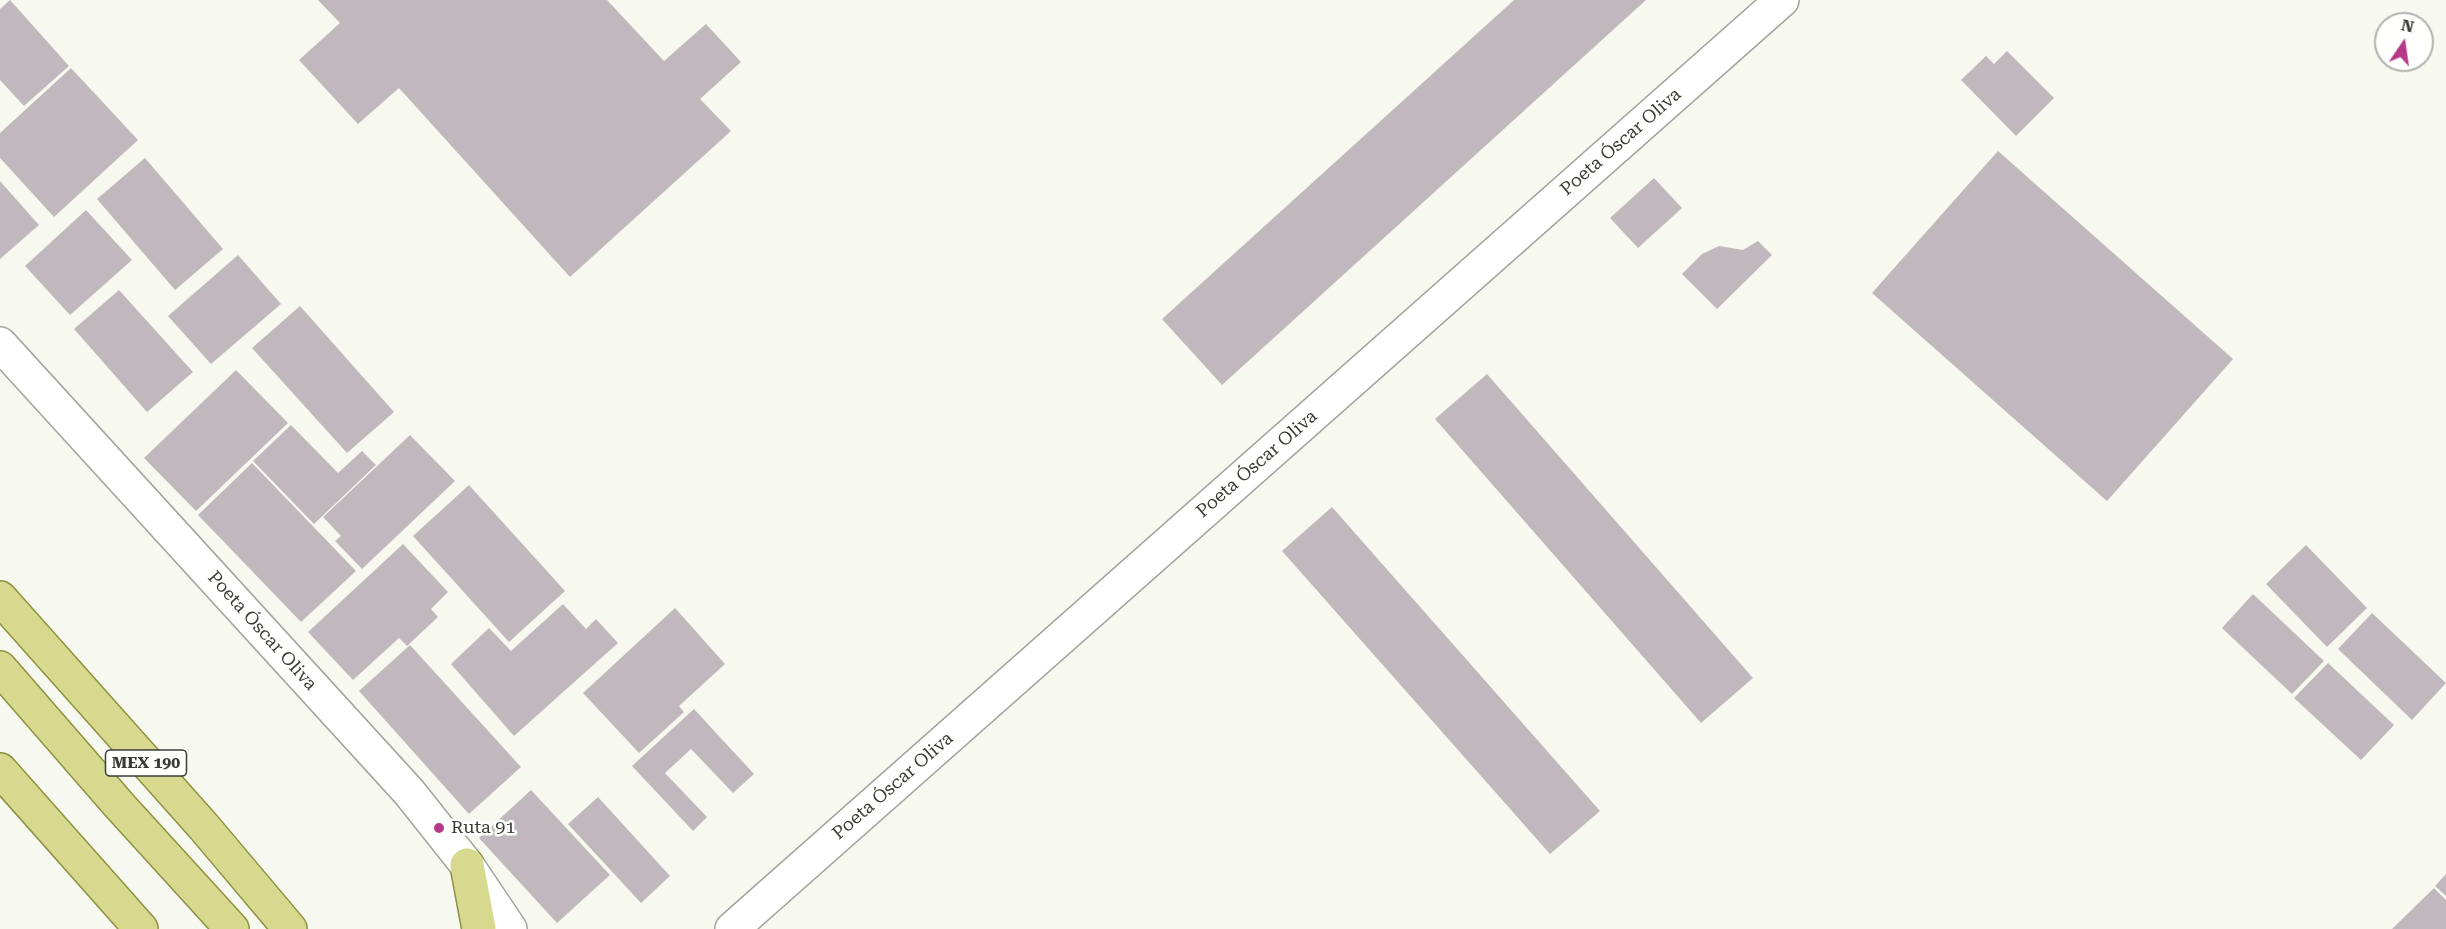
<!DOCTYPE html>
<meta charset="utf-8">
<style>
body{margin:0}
#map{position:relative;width:2446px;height:929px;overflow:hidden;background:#f7f8ef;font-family:"Roboto Serif",serif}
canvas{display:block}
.north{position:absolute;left:2374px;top:12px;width:60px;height:60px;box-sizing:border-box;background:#fffffe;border:2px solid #b1b1af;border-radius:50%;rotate:13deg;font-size:16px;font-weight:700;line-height:24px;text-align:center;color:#3c3c39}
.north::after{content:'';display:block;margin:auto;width:21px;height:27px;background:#b63a89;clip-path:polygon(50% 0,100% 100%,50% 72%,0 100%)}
</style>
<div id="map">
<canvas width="2446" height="929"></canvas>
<div class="north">N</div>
</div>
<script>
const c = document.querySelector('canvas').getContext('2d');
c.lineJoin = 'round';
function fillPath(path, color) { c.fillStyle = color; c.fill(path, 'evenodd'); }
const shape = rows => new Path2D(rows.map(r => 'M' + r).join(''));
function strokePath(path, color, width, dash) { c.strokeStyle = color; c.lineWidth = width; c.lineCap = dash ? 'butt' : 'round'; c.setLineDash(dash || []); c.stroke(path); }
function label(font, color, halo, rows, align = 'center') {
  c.font = font + ' "Roboto Serif",serif'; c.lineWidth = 5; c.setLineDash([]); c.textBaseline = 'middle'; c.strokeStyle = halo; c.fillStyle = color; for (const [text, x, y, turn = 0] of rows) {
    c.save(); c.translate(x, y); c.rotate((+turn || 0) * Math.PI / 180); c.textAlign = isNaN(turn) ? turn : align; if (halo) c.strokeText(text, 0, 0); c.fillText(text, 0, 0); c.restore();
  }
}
fillPath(shape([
 [10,0,69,66,24,106,0,80,0,9],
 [318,0,607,0,664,61,706,24,741,62,700,99,731,131,570,277,399,88,358,124,299,60,340,23],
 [1514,0,1646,0,1222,385,1162,319],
 [2007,51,2054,98,2016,136,1961,80,1986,56,1994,64],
 [71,68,138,140,54,217,0,158,0,133],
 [1998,151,2233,359,2107,501,1872,293],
 [145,158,223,249,175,290,97,199],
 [1654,178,1682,208,1638,248,1610,218],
 [0,181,39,225,0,259],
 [86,210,132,260,70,315,25,266],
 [1758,241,1772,255,1717,309,1682,274,1702,254,1719,246,1743,250],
 [238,255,281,304,211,364,168,316],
 [119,290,193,372,147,412,74,329],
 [300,306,394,412,347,453,252,348],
 [236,370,288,423,196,511,144,458],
 [1487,374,1753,678,1701,723,1435,419],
 [291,425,338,473,362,451,376,465,314,524,253,461],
 [410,435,455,481,362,569,335,541,341,536,323,517],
 [252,463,356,571,301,622,198,515],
 [469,485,565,591,509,642,413,536],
 [1332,507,1600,811,1550,854,1282,551],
 [403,544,448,592,431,609,438,617,407,646,399,638,353,680,308,632],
 [2306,545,2367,608,2327,647,2266,584],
 [2253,594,2324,661,2292,694,2222,628],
 [563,604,586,629,596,619,618,643,514,736,451,664,489,628,511,651],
 [675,608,725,664,679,706,684,712,639,753,583,693],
 [2372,613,2446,683,2412,720,2338,649],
 [410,645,521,767,469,814,359,691],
 [2328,663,2394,725,2361,760,2294,698],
 [694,709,754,774,733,793,691,749,665,773,707,817,693,831,632,766],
 [531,790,610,875,557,923,479,838],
 [598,797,670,876,641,903,568,824],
 [2446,874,2446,896,2435,886],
 [2434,888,2446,900,2446,929,2392,929]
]), '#c1b8bd');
const secondary = shape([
 [0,344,409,792,467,865,510,929],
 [732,929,1782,0]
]);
const primary = shape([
 [0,598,204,827,290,929],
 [0,668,119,805,232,929],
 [0,770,141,929],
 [467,865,479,929]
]);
strokePath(secondary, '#a3a49c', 36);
strokePath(primary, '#8f9140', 36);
strokePath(secondary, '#fff', 33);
strokePath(primary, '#d6d98e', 33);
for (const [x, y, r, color] of [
 [439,828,6,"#b63a89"]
]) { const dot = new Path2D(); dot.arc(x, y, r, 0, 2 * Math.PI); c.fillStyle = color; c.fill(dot); strokePath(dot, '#fffffe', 2); }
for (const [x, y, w] of [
 [146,763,81]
]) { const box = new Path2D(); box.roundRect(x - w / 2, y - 13, w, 26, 4.5); c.fillStyle = '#fffffe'; c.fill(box); strokePath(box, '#3c3c39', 1.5); }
label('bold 16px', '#3c3c39', null, [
 ["MEX 190",146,763]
]);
label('18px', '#3c3c39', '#fffffe', [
 ["Poeta Óscar Oliva",1621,142,-41],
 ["Poeta Óscar Oliva",1257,464,-41],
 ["Poeta Óscar Oliva",262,631,48],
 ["Poeta Óscar Oliva",893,786,-41]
]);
label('18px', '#3c3c39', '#fffffe', [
 ["Ruta 91",451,828]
], 'left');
</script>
